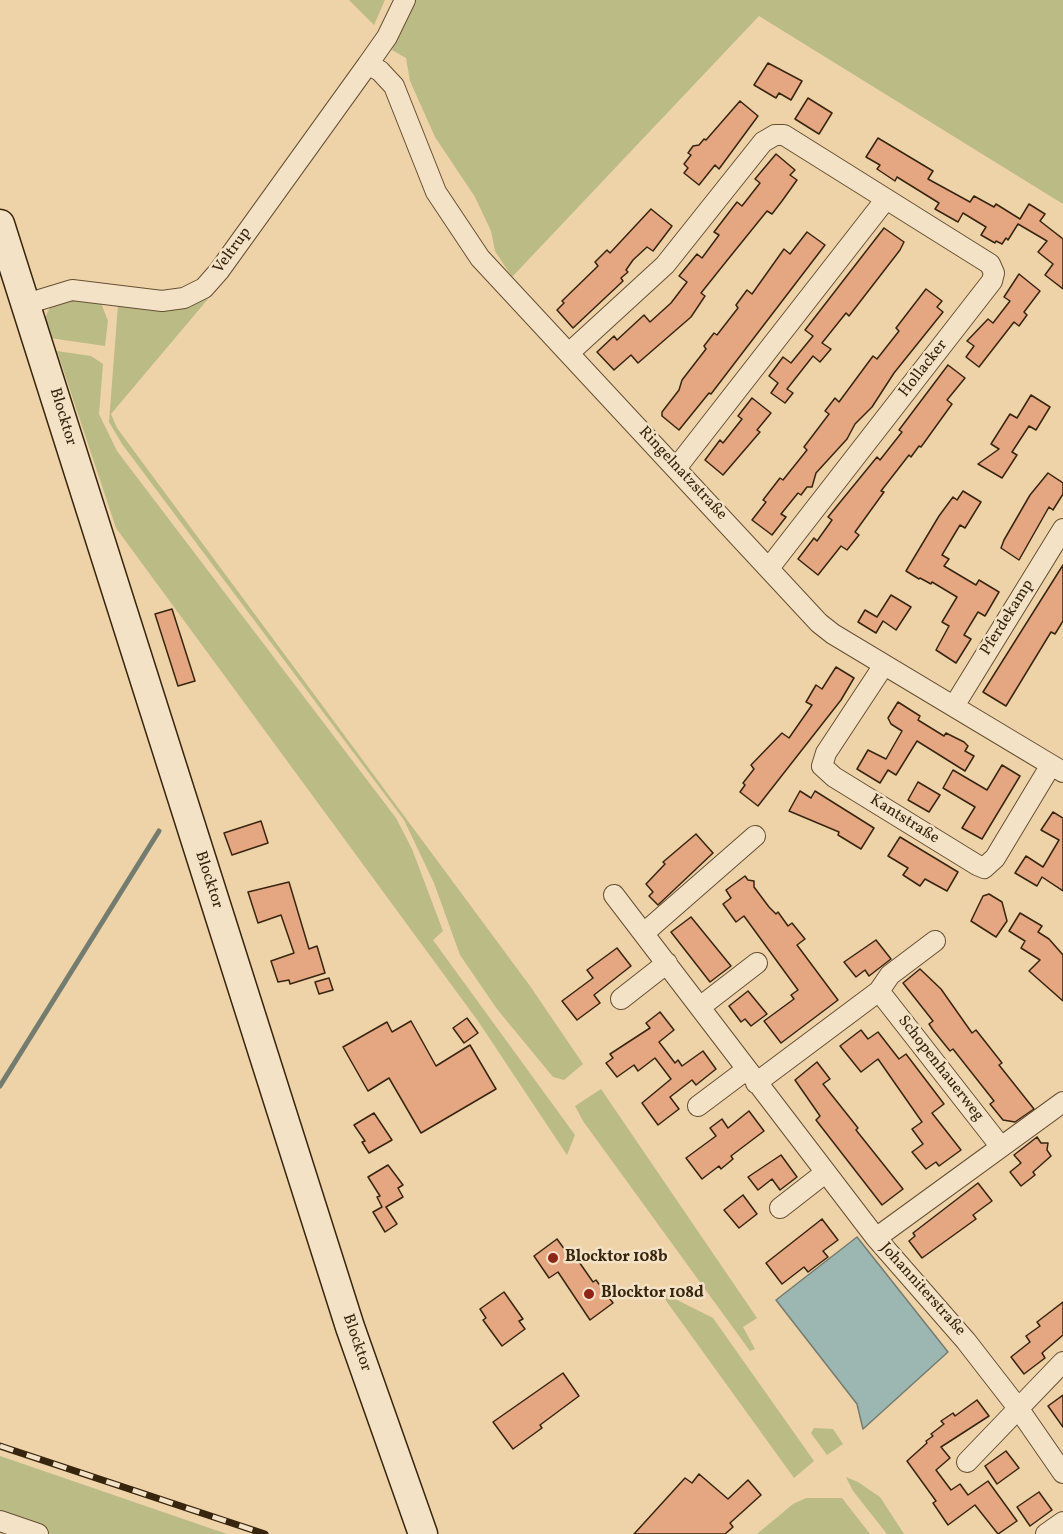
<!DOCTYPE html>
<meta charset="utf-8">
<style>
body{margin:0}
canvas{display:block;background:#eed2a8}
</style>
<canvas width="1063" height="1534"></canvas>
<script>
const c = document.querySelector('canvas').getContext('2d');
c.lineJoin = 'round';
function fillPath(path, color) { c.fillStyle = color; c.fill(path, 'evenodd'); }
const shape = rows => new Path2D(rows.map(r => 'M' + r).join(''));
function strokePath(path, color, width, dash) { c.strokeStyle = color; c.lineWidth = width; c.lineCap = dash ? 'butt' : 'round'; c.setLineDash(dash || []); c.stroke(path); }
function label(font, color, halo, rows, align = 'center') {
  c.font = font + ' Vollkorn,serif'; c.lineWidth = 5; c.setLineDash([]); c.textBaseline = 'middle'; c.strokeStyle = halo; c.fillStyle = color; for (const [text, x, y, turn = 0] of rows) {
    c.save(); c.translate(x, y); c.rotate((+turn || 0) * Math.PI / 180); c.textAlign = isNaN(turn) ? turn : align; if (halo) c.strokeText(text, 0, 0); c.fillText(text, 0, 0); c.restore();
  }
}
fillPath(shape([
 [349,0,385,0,374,25],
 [413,0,1063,0,1063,204,759,16,512,277,495,251,491,231,475,197,435,137,410,81,406,58,392,50],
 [213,293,111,414,117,428,530,986,583,1064,564,1080,553,1077,497,1009,460,955,434,883,404,820,122,444,109,422,118,305],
 [62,296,101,303,108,321,105,346,50,338,45,318,51,305],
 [57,351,91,356,103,364,99,414,117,451,396,818,412,849,443,931,433,940,575,1135,567,1155,478,1021,116,528],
 [601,1089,757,1318,743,1327,755,1349,750,1351,583,1121,575,1106],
 [659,1291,713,1318,814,1461,794,1478],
 [814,1428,833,1429,843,1444,827,1455,811,1433],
 [0,1456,227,1534,51,1534,0,1519],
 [846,1477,858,1482,880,1497,904,1534,887,1534,853,1491],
 [806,1498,842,1498,870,1534,757,1534,793,1504]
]), '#bbbb86');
const water = shape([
 [857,1237,948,1352,863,1429,857,1404,776,1300,857,1237]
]);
fillPath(water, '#9cb6b1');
strokePath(water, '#747c70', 1.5);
strokePath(shape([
 [0,1086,159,831]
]), '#747c70', 5);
const building = shape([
 [768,63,802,81,791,100,779,93,776,98,754,85,768,63],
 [808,98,832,113,819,134,795,119,808,98],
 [740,101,758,116,719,169,715,165,699,185,684,173,688,168,684,164,691,155,688,153,693,146,699,145,704,139,706,140,740,101],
 [878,138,933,171,928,179,970,202,974,196,994,207,996,204,1020,219,1029,204,1045,214,1040,221,1063,239,1063,289,1045,275,1053,264,1038,252,1047,241,1018,224,1008,240,1006,238,1002,244,996,241,995,243,981,235,986,227,963,213,958,222,935,209,939,203,897,177,895,181,877,169,880,165,866,157,878,138],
 [776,154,795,170,790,175,797,180,782,201,772,214,767,211,729,258,701,293,705,296,691,317,638,363,631,355,614,370,597,352,614,336,617,340,644,315,650,322,671,303,687,282,679,276,697,254,702,258,719,235,714,232,737,202,742,206,760,183,755,179,776,154],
 [651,209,672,226,653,251,647,247,633,260,626,270,628,272,621,278,623,281,573,328,557,310,564,303,562,301,598,266,595,262,607,250,610,253,651,209],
 [884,228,904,242,900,250,849,316,846,313,822,343,831,349,820,362,813,356,787,389,793,393,785,403,771,393,778,383,769,376,783,357,791,363,813,336,805,330,884,228],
 [807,232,825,245,711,394,709,393,679,430,662,416,662,412,679,390,682,380,706,349,704,346,714,333,717,335,738,308,736,305,747,290,752,294,784,249,790,254,807,232],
 [1019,274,1040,291,1024,312,1027,315,1019,326,1014,322,979,367,966,357,974,346,967,341,988,319,993,323,1010,301,1004,297,1019,274],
 [926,289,942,301,937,307,943,312,894,373,872,407,855,424,847,439,816,473,812,487,807,487,801,495,798,493,781,514,786,517,772,535,752,520,766,502,763,500,780,478,783,480,807,450,804,447,829,414,825,411,835,398,839,402,873,356,877,359,899,331,896,328,926,289],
 [948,365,965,378,947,400,952,404,921,447,919,446,911,457,909,455,881,491,884,492,855,532,859,535,847,550,841,546,818,575,798,559,814,538,817,541,832,520,828,517,877,457,880,460,902,432,899,430,948,365],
 [1031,395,1050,407,1036,430,1029,426,1012,452,1017,455,1002,478,978,464,999,449,991,444,1010,414,1017,418,1031,395],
 [752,398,771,413,757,430,760,432,723,475,705,460,720,440,723,443,742,419,738,416,752,398],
 [1048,473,1063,483,1063,494,1053,510,1049,507,1019,560,1001,548,1004,540,1030,495,1048,473],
 [963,491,981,502,965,528,960,525,942,555,949,559,944,566,976,585,979,580,999,592,985,616,978,612,964,635,971,639,956,663,936,650,949,626,942,622,957,597,932,582,931,584,920,578,919,579,906,571,939,516,953,497,957,500,963,491],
 [1063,565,1063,621,1055,634,1051,632,1006,706,983,692,1063,565],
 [891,595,911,607,896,630,883,621,876,633,858,622,865,610,877,617,891,595],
 [172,609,195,681,178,686,155,614,172,609],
 [836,667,854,678,841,700,758,806,740,792,745,785,743,783,754,769,751,765,782,733,789,738,812,705,806,702,816,685,822,689,836,667],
 [898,702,920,716,918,720,944,736,946,733,964,742,968,746,965,751,974,756,965,771,917,741,896,775,888,770,880,783,857,769,868,750,886,759,902,731,891,724,888,718,898,702],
 [1002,765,1020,776,982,839,962,828,975,807,943,788,953,770,987,790,1002,765],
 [918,782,940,795,929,812,908,800,918,782],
 [800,791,811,798,815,791,874,828,861,849,838,835,839,832,789,811,800,791],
 [1053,812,1063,818,1063,891,1042,877,1037,886,1015,873,1026,856,1043,867,1059,840,1041,830,1053,812],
 [261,821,268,843,232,855,224,833,261,821],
 [696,834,713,853,658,905,649,896,653,892,646,884,665,864,663,862,696,834],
 [900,837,958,872,947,891,925,879,920,886,903,875,908,868,888,856,900,837],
 [745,876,748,880,754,881,754,887,769,907,776,914,778,912,788,926,792,923,805,939,797,945,838,1000,781,1043,764,1021,794,999,791,995,798,990,744,916,736,922,723,904,731,898,726,890,745,876],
 [289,882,309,949,317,946,325,973,290,984,289,980,278,982,271,961,294,953,281,915,258,923,248,892,289,882],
 [989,894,1002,902,1007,921,996,937,971,921,983,896,989,894],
 [1020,913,1042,926,1038,932,1049,939,1063,955,1063,1001,1029,971,1040,960,1021,948,1025,941,1009,931,1020,913],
 [691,917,731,966,710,982,671,932,691,917],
 [876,940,891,959,869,976,865,970,856,977,844,962,876,940],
 [617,948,631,966,594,995,600,1003,577,1020,562,1001,593,978,587,970,617,948],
 [920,969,941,989,972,1033,976,1030,1002,1063,999,1065,1034,1109,1015,1122,1003,1120,990,1104,994,1101,953,1049,950,1051,933,1030,929,1024,933,1021,903,983,920,969],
 [329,978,333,990,319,994,315,982,329,978],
 [748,991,767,1014,751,1026,745,1019,741,1022,729,1006,748,991],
 [660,1012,674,1030,659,1042,675,1063,678,1060,682,1066,703,1051,716,1069,696,1085,692,1080,670,1097,679,1109,658,1125,642,1103,671,1079,655,1058,638,1071,634,1065,617,1077,606,1063,613,1058,610,1054,650,1028,646,1023,660,1012],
 [467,1018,478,1033,464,1043,453,1028,467,1018],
 [411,1021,436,1066,470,1045,496,1089,421,1133,389,1078,368,1091,343,1047,387,1022,392,1032,411,1021],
 [861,1030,868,1039,878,1032,899,1059,906,1054,944,1104,932,1113,961,1150,939,1166,936,1162,926,1169,912,1152,923,1144,912,1129,922,1122,878,1059,861,1072,840,1046,861,1030],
 [817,1062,830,1079,823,1084,858,1128,856,1130,903,1189,882,1205,816,1120,820,1116,795,1080,817,1062],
 [749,1111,764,1131,731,1156,733,1159,721,1169,719,1166,702,1179,686,1158,716,1136,710,1128,722,1119,728,1128,749,1111],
 [374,1113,392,1140,369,1153,362,1142,365,1141,354,1125,374,1113],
 [1037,1137,1041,1143,1048,1143,1047,1150,1051,1156,1033,1172,1035,1175,1021,1186,1010,1172,1021,1163,1014,1155,1037,1137],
 [781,1155,797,1177,780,1190,772,1179,758,1190,748,1177,781,1155],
 [388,1165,403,1185,398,1188,403,1197,386,1207,397,1224,385,1232,373,1212,382,1207,377,1197,380,1196,368,1177,388,1165],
 [978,1183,992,1201,973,1215,976,1219,922,1258,909,1241,915,1236,913,1233,978,1183],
 [743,1195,757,1214,739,1228,724,1210,743,1195],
 [822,1219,838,1240,823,1251,828,1257,808,1272,804,1267,782,1284,766,1263,822,1219],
 [557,1239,573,1261,577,1259,593,1282,596,1280,613,1303,590,1320,558,1272,549,1278,534,1256,557,1239],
 [504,1292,523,1319,519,1321,525,1329,502,1346,483,1320,486,1318,480,1309,504,1292],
 [1063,1302,1063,1335,1042,1353,1045,1358,1024,1374,1011,1357,1030,1342,1026,1336,1040,1326,1037,1322,1063,1302],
 [563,1373,579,1396,540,1425,542,1428,513,1449,493,1422,563,1373],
 [1063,1395,1063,1427,1048,1406,1063,1395],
 [977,1400,989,1416,941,1447,950,1458,936,1470,951,1490,960,1484,968,1495,988,1481,1017,1521,998,1534,975,1505,948,1525,933,1503,936,1501,907,1461,927,1443,926,1441,933,1436,931,1434,944,1424,941,1421,953,1413,955,1416,977,1400],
 [1006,1451,1019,1468,997,1484,985,1466,1006,1451],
 [699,1474,728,1499,748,1480,761,1495,730,1523,733,1527,725,1534,634,1534,685,1478,692,1483,699,1474],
 [1039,1492,1052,1510,1030,1526,1017,1507,1039,1492]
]);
fillPath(building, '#e5a682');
strokePath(building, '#38250e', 1.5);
const street = shape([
 [368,64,387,37,405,0],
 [26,304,72,290,162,301,184,298,204,288,219,271,368,64,380,71,394,86,436,192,480,258,819,623,833,634,1063,772],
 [569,353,665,265,763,142,775,135,784,135,990,264,994,273,992,281,769,568],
 [677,467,886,199],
 [884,665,826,753,822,766,834,777,977,865,984,868,995,858,1051,765],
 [954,706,1063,529],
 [614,895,876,1238,966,1341,1018,1408,1063,1473],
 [644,933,755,836],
 [879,991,1001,1147],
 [621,999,667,963],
 [700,1007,757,963],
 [756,1083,879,991,890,975,935,941],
 [698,1106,746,1070],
 [780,1208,825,1173],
 [876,1238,1063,1102],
 [967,1462,1063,1362],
 [0,1521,38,1534],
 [1046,1534,1063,1522]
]);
const secondary = shape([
 [0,224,350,1327,423,1534]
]);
strokePath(street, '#665034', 22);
strokePath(secondary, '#38250e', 31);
strokePath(street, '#f4e2c6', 20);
strokePath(secondary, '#f4e2c6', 28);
const rail = shape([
 [0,1446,265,1534]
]);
strokePath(rail, '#38250e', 7);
strokePath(rail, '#f4e2c6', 4.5, [14]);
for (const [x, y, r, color] of [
 [553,1258,6,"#8f2418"],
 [589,1294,6,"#8f2418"]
]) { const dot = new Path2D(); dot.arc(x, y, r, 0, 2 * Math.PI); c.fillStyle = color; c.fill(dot); strokePath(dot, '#f4e2c6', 2); }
label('16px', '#38250e', '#f4e2c6', [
 ["Veltrup",233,251,-54],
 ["Hollacker",924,369,-52],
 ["Blocktor",62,417,73],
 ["Ringelnatzstraße",682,474,47],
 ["Pferdekamp",1008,618,-58],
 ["Kantstraße",904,820,32],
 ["Blocktor",208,880,72],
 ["Schopenhauerweg",940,1069,52],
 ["Johanniterstraße",922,1290,48],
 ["Blocktor",356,1343,71]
]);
label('bold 16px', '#38250e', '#f4e2c6', [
 ["Blocktor 108b",565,1258],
 ["Blocktor 108d",601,1294]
], 'left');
</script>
